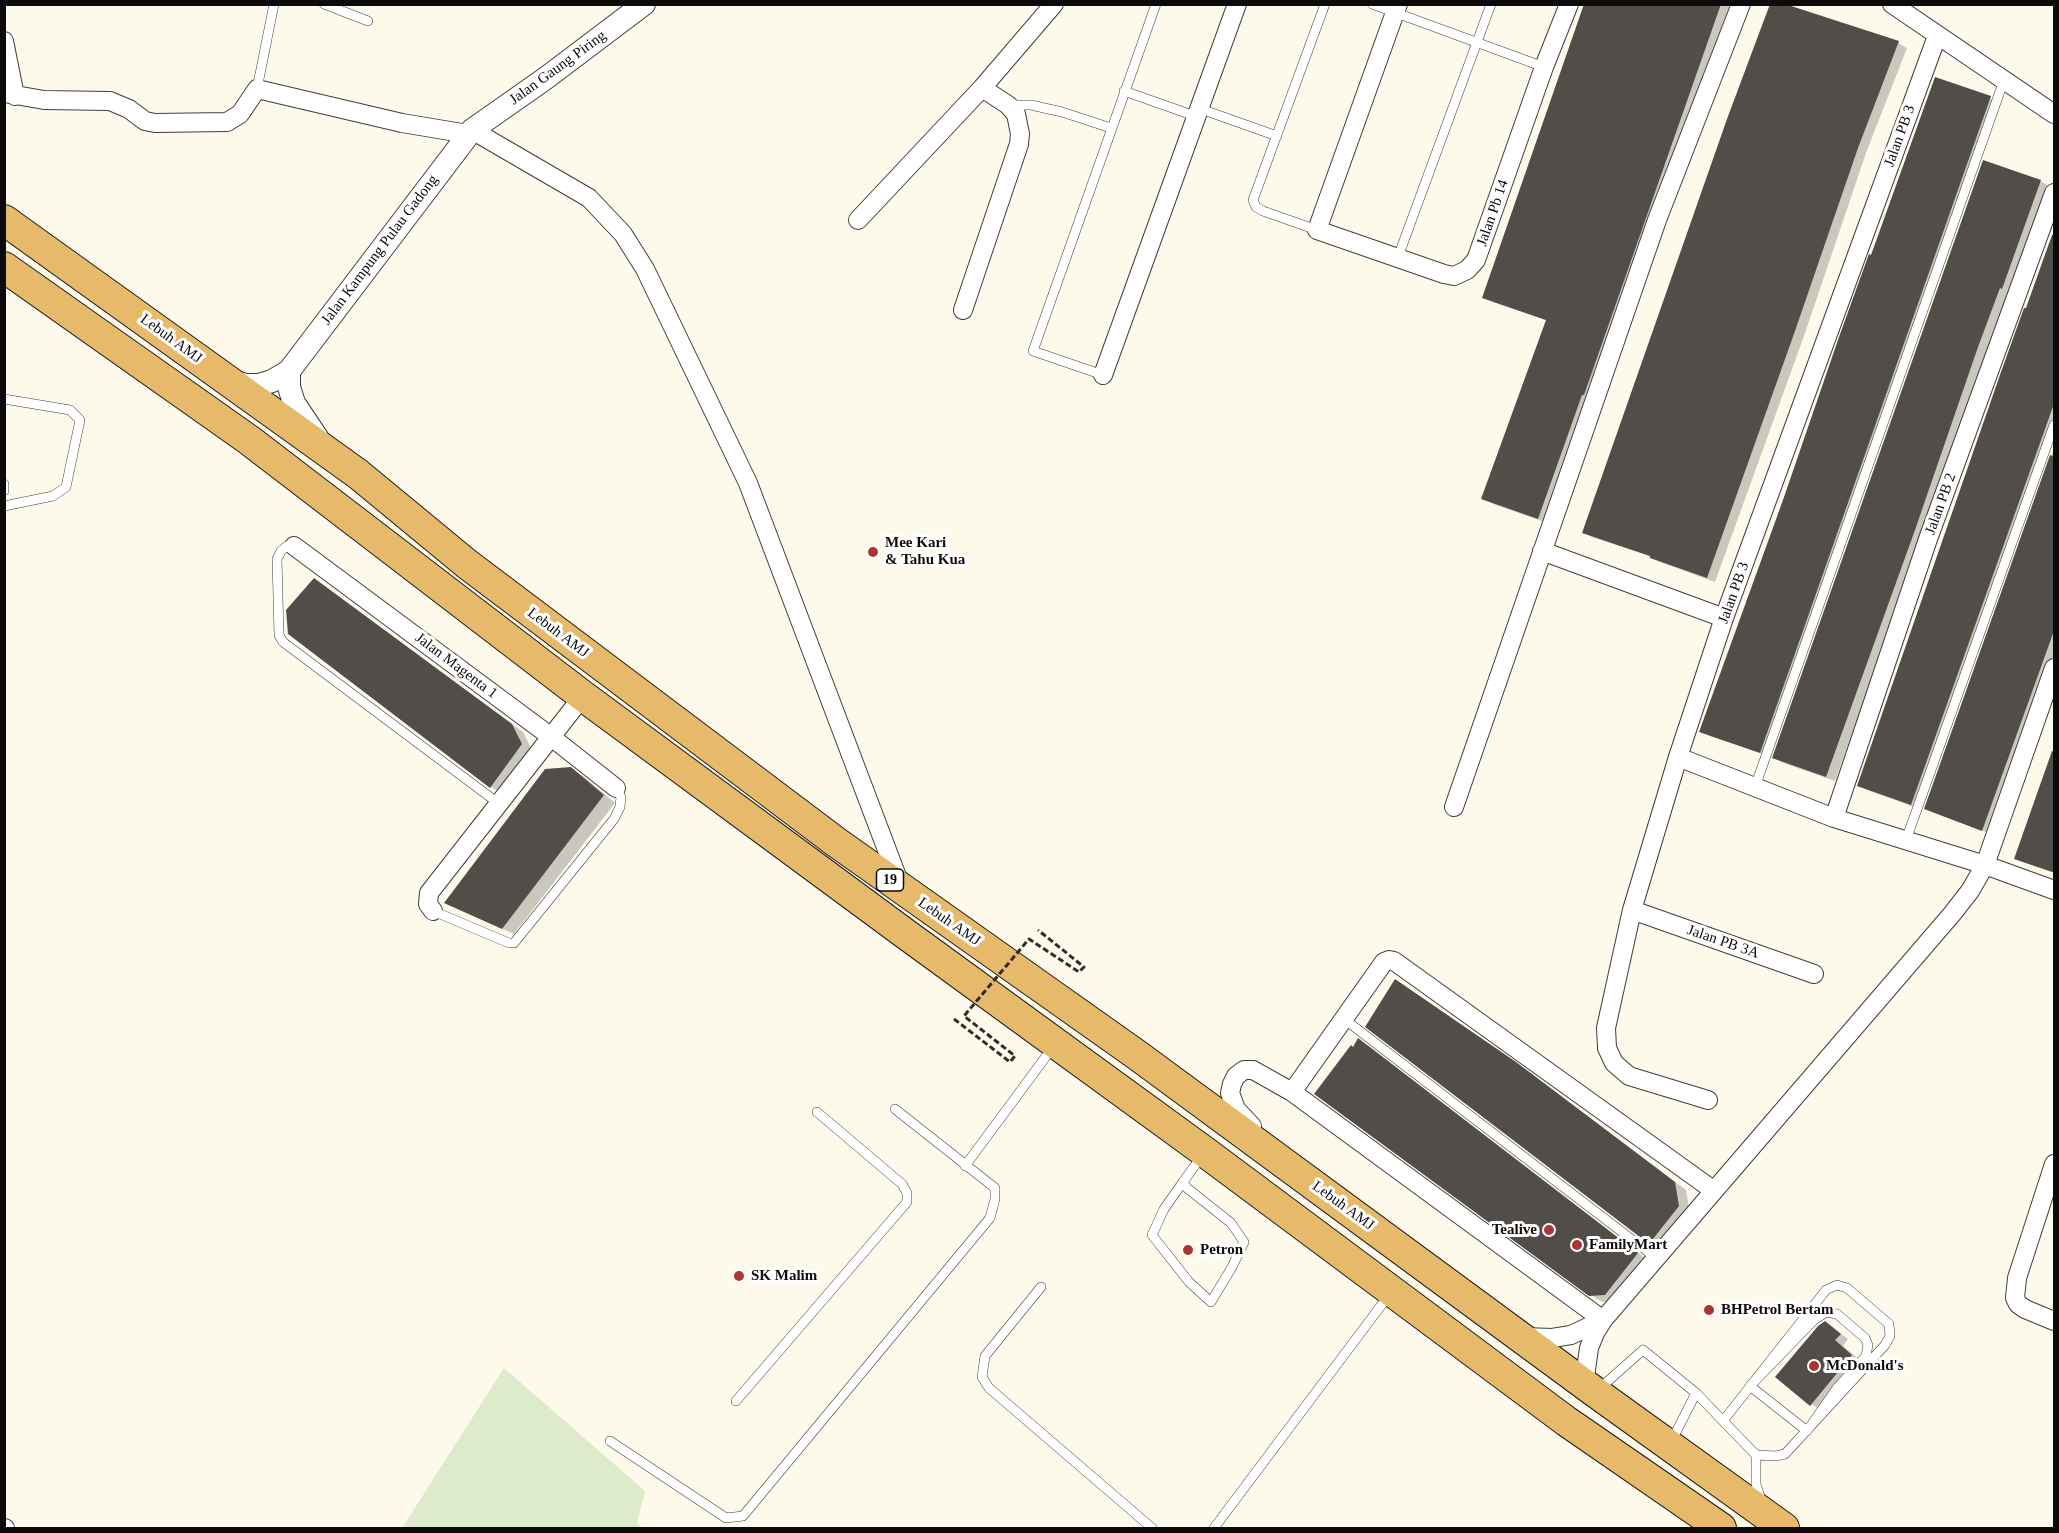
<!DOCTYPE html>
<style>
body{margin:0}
#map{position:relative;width:2059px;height:1533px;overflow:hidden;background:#fdfaec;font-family:Georgia,serif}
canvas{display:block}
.frame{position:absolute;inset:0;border:6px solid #0b0b0b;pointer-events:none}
</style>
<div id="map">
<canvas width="2059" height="1533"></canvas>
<div class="frame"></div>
</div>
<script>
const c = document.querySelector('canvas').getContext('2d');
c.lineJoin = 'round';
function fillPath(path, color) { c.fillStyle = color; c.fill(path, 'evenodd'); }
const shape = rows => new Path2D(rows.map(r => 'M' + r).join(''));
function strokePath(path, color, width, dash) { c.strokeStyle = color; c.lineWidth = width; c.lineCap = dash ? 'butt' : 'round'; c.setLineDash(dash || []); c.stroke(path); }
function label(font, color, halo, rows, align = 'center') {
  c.font = font + ' Georgia,serif'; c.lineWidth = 6; c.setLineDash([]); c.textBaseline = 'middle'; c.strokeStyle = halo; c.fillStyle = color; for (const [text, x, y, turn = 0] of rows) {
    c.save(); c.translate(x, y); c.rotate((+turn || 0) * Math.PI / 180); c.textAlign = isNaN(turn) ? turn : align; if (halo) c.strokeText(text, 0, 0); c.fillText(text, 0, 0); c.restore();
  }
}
fillPath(shape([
 [504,1368,645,1491,637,1523,643,1528,402,1528]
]), '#deebcb');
fillPath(shape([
 [1586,4,1730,4,1659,210,1547,523,1491,503,1483,498,1548,321,1493,302,1484,297],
 [1781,4,1898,43,1907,48,1866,153,1804,336,1715,582,1660,562,1652,557,1592,537,1584,532],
 [1936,79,1990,98,1999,103,1769,756,1710,736,1701,731],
 [2040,181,2049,186,1835,781,1783,763,1774,758],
 [2054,231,2054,432,1920,809,1867,790,1858,785],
 [2054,448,2054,657,1991,834,1926,809],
 [314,579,523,732,533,752,502,794,491,787,289,634],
 [570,769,583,776,615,803,514,934,446,903],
 [1367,1026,1528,1071,1686,1190,1690,1213,1662,1250,1650,1243],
 [1359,1040,1370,1047,1649,1261,1617,1301,1602,1302,1590,1294,1354,1048],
 [1825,1322,1848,1339,1843,1346,1860,1360,1819,1409,1811,1404]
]), '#0003');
fillPath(shape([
 [1584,4,1721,4,1584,395,1582,395,1538,519,1481,499,1546,320,1482,298],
 [1770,4,1785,4,1899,41,1858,148,1795,331,1707,578,1650,558,1650,556,1582,533,1727,119],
 [1935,77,1991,96,1760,753,1699,732,1783,500,1839,337,1869,254,1871,255],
 [1983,160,2041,180,2002,289,2000,288,1978,347,1915,530,1826,777,1772,758],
 [2052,235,2055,235,2055,401,1911,805,1857,786,2001,372,2024,308,2026,308],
 [2050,455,2055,457,2055,628,1982,831,1924,809],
 [314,578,512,724,522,744,490,788,288,634,286,610],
 [2052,751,2055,751,2055,873,2014,859],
 [571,767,604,795,502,929,444,903,545,769],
 [1395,979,1516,1062,1675,1182,1679,1206,1649,1244,1365,1027],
 [1358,1038,1638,1253,1605,1295,1589,1296,1314,1094,1351,1045,1353,1047],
 [1825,1321,1841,1334,1835,1340,1852,1355,1810,1406,1775,1377,1818,1326]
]), '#534d49');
const service = shape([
 [324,4,368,21],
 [1372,4,1544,67],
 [257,89,274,4],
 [1124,91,1195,116],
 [1010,105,1031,105,1062,112,1111,128],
 [1198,108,1277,136],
 [1317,230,1263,211,1256,207,1253,200,1325,4],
 [1398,257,1491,4],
 [1103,375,1033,351,1156,4],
 [4,399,70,410,80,420,66,487,53,496,4,506],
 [4,484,4,491],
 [294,546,287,546,281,551,277,559,279,635,283,642,498,803],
 [1755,787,2004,80],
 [1906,840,2054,425],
 [433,911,509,943,514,943,614,819,620,807,621,797,616,788],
 [1344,1019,1656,1258],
 [965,1166,1053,1047],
 [1183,1182,1164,1209,1152,1235,1189,1282,1211,1302,1232,1267,1244,1242,1231,1223,1187,1188,1183,1182,1202,1156],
 [1041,1287,985,1356,982,1377,989,1388,1152,1528],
 [1826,1312,1837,1314,1865,1338,1868,1345,1866,1356,1837,1388,1807,1431,1750,1386,1814,1320,1826,1312],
 [1599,1389,1643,1350,1696,1393,1671,1442],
 [1696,1393,1756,1455,1756,1484,1761,1500],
 [736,1401,907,1202,907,1193,902,1184,817,1112],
 [1723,1421,1826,1290,1837,1285,1847,1288,1889,1324,1890,1336,1885,1345,1785,1454,1776,1456,1756,1455],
 [610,1441,726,1518,743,1516,990,1218,995,1199,995,1188,895,1109],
 [1214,1528,1389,1295]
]);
const minor = shape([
 [1398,4,1317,230,1444,274,1454,276,1467,270,1476,260,1544,67,1569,4],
 [1892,4,2054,114],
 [4,41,15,96],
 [4,93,44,100,110,101,129,109,145,121,155,123,227,122,240,114,257,89,402,123,468,134],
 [472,130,589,198,623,234,645,269,748,483,901,887],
 [858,220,982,88,1054,4],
 [963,310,1019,144,1020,134,1016,114,1008,105,982,88],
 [1103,375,1237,4],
 [294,546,550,736,616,788],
 [1542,551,1724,618],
 [1678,757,1834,818,1985,865,2054,890],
 [1454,807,1657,220,1741,4],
 [1834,818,1928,539,2054,193],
 [1632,910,1814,974],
 [433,911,428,904,429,893,583,696],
 [1292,1092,1384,962,1389,960,1394,961,1713,1190],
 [1708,1100,1629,1076,1614,1063,1607,1048,1606,1028,1632,910,1678,757,1724,618,1937,36],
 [1252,1126,1236,1109,1230,1093,1232,1084,1236,1076,1244,1070,1253,1070,1292,1092,1603,1320],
 [2054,1164,2017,1278,2015,1298,2018,1304,2025,1309,2054,1321],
 [1524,1337,1552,1338,1571,1335,1603,1320],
 [1584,1384,1589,1348,1595,1333,1603,1320,1952,914,1970,891,1985,865,2054,668],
 [4,1528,5,1528]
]);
const tertiary = shape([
 [289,371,289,387,294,403,318,439],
 [230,381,246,385,259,385,272,381,289,371,472,130,546,78,644,4]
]);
const trunk = shape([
 [4,220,358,474,467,564,836,842,1137,1055,1595,1392,1784,1528],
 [4,267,249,440,583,696,907,935,1205,1152,1566,1421,1721,1528]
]);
strokePath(service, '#3e3e3e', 10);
strokePath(minor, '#3e3e3e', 20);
strokePath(tertiary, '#3e3e3e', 24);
strokePath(trunk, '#1c1c1c', 32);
strokePath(service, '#fff', 9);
strokePath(minor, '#fff', 18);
strokePath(tertiary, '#fff', 22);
strokePath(trunk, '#e6ba6a', 30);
strokePath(shape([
 [954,1019,1010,1062,1015,1056,964,1016,1029,939,1079,972,1084,967,1038,930]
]), '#2d2d2d', 3, [6, 3]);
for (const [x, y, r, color] of [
 [873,552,6,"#aa3534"],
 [1549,1230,6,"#aa3534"],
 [1577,1245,6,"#aa3534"],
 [1188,1250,6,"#aa3534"],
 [739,1276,6,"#aa3534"],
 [1709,1310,6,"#aa3534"],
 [1814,1366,6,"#aa3534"]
]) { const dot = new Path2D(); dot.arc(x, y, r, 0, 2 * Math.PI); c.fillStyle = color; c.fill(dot); strokePath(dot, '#fff', 2); }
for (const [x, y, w] of [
 [890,880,27]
]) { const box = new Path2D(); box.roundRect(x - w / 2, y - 11, w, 22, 4.5); c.fillStyle = '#fff'; c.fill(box); strokePath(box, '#0b0b0b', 1.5); }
label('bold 14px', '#0b0b0b', null, [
 ["19",890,880]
]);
label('15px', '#0b0b0b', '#fff', [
 ["Jalan Gaung Piring",558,68,-36],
 ["Jalan PB 3",1900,136,-70],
 ["Jalan Pb 14",1493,213,-71],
 ["Jalan Kampung Pulau Gadong",380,250,-53],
 ["Lebuh AMJ",171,339,36],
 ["Jalan PB 2",1941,504,-70],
 ["Jalan PB 3",1734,593,-70],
 ["Lebuh AMJ",558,633,37],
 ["Jalan Magenta 1",456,666,37],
 ["Lebuh AMJ",949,922,35],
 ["Jalan PB 3A",1723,942,19],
 ["Lebuh AMJ",1343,1206,36]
]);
label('bold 15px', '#0b0b0b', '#fff', [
 ["Mee Kari",885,543],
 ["& Tahu Kua",885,560],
 ["Tealive",1537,1230,"right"],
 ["FamilyMart",1589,1245],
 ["Petron",1200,1250],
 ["SK Malim",751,1276],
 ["BHPetrol Bertam",1721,1310],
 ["McDonald's",1826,1366]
], 'left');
</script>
